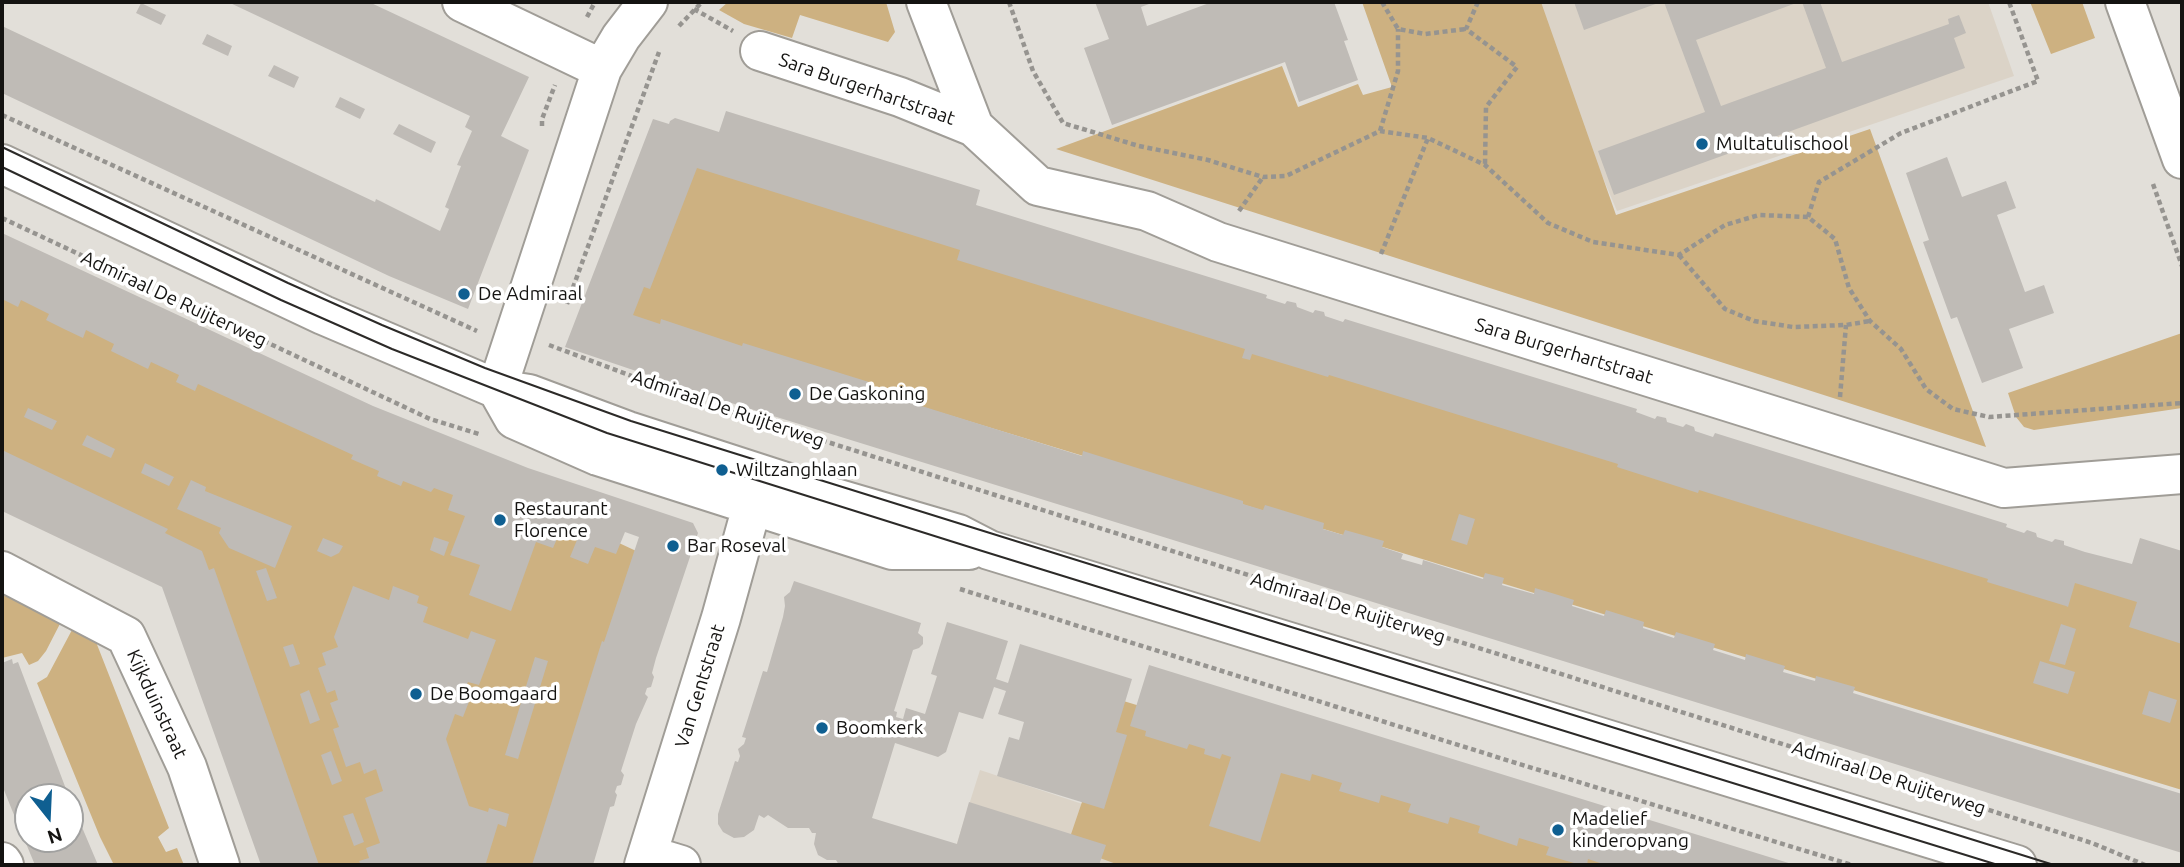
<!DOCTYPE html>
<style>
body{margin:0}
#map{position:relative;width:2184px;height:867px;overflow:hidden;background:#e2dfd9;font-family:Ubuntu,sans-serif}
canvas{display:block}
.frame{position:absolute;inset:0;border:4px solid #141311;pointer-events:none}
.north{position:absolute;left:14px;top:783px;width:70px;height:70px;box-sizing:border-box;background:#fff;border:2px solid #a1a1a0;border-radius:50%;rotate:162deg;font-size:19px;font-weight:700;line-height:28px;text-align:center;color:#141311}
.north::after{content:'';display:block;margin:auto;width:24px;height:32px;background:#0f5f91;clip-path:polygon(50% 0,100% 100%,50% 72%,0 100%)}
</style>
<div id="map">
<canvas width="2184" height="867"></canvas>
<div class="frame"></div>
<div class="north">N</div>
</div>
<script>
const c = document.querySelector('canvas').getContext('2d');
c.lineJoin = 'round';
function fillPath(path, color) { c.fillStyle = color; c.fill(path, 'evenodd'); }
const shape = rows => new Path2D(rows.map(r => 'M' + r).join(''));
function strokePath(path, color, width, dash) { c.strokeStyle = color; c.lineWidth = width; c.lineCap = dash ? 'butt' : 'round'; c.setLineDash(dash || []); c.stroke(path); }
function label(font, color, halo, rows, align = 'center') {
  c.font = font + ' Ubuntu,sans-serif'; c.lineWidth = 7; c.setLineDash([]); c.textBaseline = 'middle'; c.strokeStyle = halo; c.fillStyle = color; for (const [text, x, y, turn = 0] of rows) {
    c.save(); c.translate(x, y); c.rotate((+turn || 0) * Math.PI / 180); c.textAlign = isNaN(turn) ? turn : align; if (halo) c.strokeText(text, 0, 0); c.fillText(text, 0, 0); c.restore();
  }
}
fillPath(shape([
 [1528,2,1988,2,2014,76,1617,211],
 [980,770,1266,865,950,865]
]), '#dbd3c7');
fillPath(shape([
 [728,2,886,2,895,32,888,42,800,15,792,38,744,24,719,10],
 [1362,2,1541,2,1616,215,1870,129,1986,447,1056,149,1282,66,1298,107,1358,84,1363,95,1392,87],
 [2030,2,2082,2,2095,38,2051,54],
 [680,147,2182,615,2182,790,613,313],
 [2,256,662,563,567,865,296,865,207,583,2,481],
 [2182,333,2182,408,2034,430,2024,427,2016,417,2008,393],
 [2,588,64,616,46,651,38,661,29,665,22,653,2,658],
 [73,628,96,642,169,828,158,837,166,852,177,848,184,865,114,865,100,837,37,683,47,677],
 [1117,699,1659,865,1119,865,1067,846]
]), '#cdb181');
fillPath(shape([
 [228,2,369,2,529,77,501,136,529,150,468,309,389,276,2,93,2,26,375,202,376,199,440,231,449,209,445,207,461,166,457,165,472,131,465,127,470,116],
 [1095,2,1148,2,1149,4,1141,7,1147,26,1212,2,1334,2,1348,40,1344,41,1358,80,1299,102,1285,62,1112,125,1084,48,1109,39],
 [1574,2,1661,2,1584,30],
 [1664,2,1799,2,1696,40,1721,106,1826,68,1802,2,1820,2,1842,62,1949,24,1948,19,1959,15,1966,33,1954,38,1965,68,1614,195,1598,151,1705,112],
 [141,3,166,15,161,25,136,13],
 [207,34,232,46,228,56,202,44],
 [274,65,299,77,294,88,268,76],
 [340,97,365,109,360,119,335,107],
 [726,111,980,190,976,205,1267,295,1266,298,1285,304,1287,301,1296,303,1297,307,1313,313,1315,310,1324,312,1325,316,1343,322,1345,319,1637,409,1636,412,1655,419,1657,416,1666,418,1667,422,1683,427,1686,424,1694,427,1695,431,1713,437,1715,433,2007,524,2006,527,2024,533,2027,530,2036,533,2037,537,2052,542,2055,539,2064,541,2064,545,2085,552,2132,564,2140,538,2182,551,2182,644,2129,627,2137,602,2075,583,2068,607,2066,606,1987,582,1988,579,1699,490,1698,493,1617,467,1618,464,1329,375,1328,377,1252,354,1250,360,1242,358,1245,349,957,260,960,250,697,168,650,289,644,287,633,315,660,324,661,319,742,346,743,343,869,382,867,389,1082,456,1083,451,1243,501,1243,504,1263,510,1265,505,1324,523,1323,529,1343,535,1345,530,1384,541,1382,547,1403,554,1401,559,1422,565,1423,560,1483,579,1485,573,1504,578,1502,585,1534,594,1535,588,1555,594,1574,600,1572,606,1604,616,1606,610,1644,622,1643,628,1659,633,1674,638,1676,632,1715,644,1713,650,1745,660,1746,654,1785,666,1783,672,1815,681,1816,676,1855,687,1853,693,1869,698,2182,794,2182,853,725,401,565,347,653,119,669,124,670,121,675,118,719,132],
 [399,124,436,142,431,153,393,134],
 [1947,157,1962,197,2006,181,2016,208,1997,215,2025,292,2044,285,2054,313,2009,329,2023,368,1982,383,1957,317,1951,319,1923,242,1929,240,1906,173],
 [2,233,373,406,528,468,693,523,698,533,656,658,652,673,654,677,651,687,647,688,645,694,648,697,636,724,621,771,624,775,621,785,617,786,615,792,617,795,614,806,610,807,593,865,532,865,602,641,604,642,639,537,625,532,616,554,595,547,588,564,570,557,577,540,559,534,553,548,536,542,511,611,469,595,480,565,450,555,465,516,448,510,453,495,434,488,431,492,403,481,401,486,377,476,379,471,351,459,353,455,198,384,195,391,176,382,179,375,151,362,148,369,111,351,114,344,86,330,83,338,64,329,46,320,49,314,21,300,18,307,2,299],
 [28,408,57,421,52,430,24,417],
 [87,435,115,449,111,458,82,445],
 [2,450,168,529,165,533,202,551,209,570,214,568,319,865,261,865,162,587,2,511],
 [145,463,174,477,169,486,141,473],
 [191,480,206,487,205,491,292,526,275,568,229,548,219,533,221,528,177,509],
 [1459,514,1475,519,1467,545,1451,540],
 [434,537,449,542,444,556,430,550],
 [323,538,343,546,339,553,331,557,317,551],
 [266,568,277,598,267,601,256,571],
 [794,581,921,623,918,633,923,637,923,644,919,648,913,650,894,711,897,712,896,717,903,719,906,708,925,714,937,676,931,674,947,622,1008,641,996,679,1008,683,1020,644,1132,679,1116,732,1127,735,1104,809,997,776,1009,737,1019,740,1024,722,998,714,1006,691,994,687,983,719,959,712,946,752,938,757,895,743,872,818,957,844,969,802,1106,845,1099,865,951,865,950,863,949,865,839,865,836,860,827,860,818,855,814,844,816,833,812,833,809,828,788,828,768,815,764,818,759,815,754,830,744,837,734,838,723,832,718,824,718,814,735,761,738,762,740,756,738,749,744,744,746,738,742,737,763,671,767,672,783,617,785,606,784,597,790,592],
 [353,586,389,600,393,586,419,596,417,603,428,607,423,622,468,639,471,631,496,640,479,685,468,682,462,696,470,699,463,717,455,714,446,739,469,806,488,812,489,808,509,814,506,827,498,824,486,863,480,865,361,865,359,861,369,858,366,848,380,843,365,798,383,791,376,769,364,774,360,762,346,767,333,729,339,727,330,703,338,700,335,690,327,693,318,668,326,665,322,653,338,647,334,637],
 [2061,624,2076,629,2065,665,2049,661],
 [293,644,300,664,290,667,283,647],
 [535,657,548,661,518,759,505,755],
 [12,659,13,664,18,662,69,797,28,797,28,839,70,839,70,799,98,865,35,865,12,810,2,785,2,663],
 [2040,661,2075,672,2068,694,2033,683],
 [1149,665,1795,865,1606,865,1588,859,1587,865,1581,865,1546,855,1549,847,1519,838,1517,846,1478,833,1480,826,1450,817,1448,824,1408,812,1411,804,1381,795,1379,803,1339,791,1342,783,1312,774,1310,781,1281,773,1260,842,1209,826,1231,757,1222,754,1220,759,1204,754,1205,749,1189,744,1187,749,1145,736,1146,731,1130,726],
 [309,690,320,720,310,724,300,694],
 [2149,691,2177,700,2170,723,2142,714],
 [331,751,342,781,332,785,321,755],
 [353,813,364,842,354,846,343,816]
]), '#bfbbb6');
const minor = shape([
 [462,2,602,69],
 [926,2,974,127],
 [2125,2,2182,159],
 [760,51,900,97,974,127,1038,186,1147,211,1218,242,2004,488,2182,474],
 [2,164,323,315,497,389,529,394,628,431,835,498,958,534,989,550,2017,865],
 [497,389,514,419,598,456,892,550,969,550],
 [497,389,602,69,621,37,648,2],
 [2,571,126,636,187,767,220,865],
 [648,855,681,865],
 [2,862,4,865],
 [644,865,721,618,752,506]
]);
strokePath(minor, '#a09d97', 42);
strokePath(shape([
 [1009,2,1033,71,1063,123,1139,146,1208,160,1263,177,1286,176,1380,131,1428,138,1485,165,1548,223,1593,242,1679,255,1725,225,1759,215,1808,217,1835,239,1849,288,1870,321,1901,349,1926,389,1953,409,1989,417,2182,403],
 [1382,2,1398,29,1425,34,1466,29],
 [1478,2,1466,29,1517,67,1486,107,1485,165],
 [694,9,733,31],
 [587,17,595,2],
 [679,26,702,2],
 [2,115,477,331],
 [542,126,542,119,555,85],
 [1380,131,1398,71,1398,29],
 [2153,184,2182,266],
 [1239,211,1263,177],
 [1808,217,1819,182,1901,133,2038,81,2009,2],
 [2,218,430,419,479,434],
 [1381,254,1428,138],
 [1679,255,1725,309,1754,321,1793,327,1846,325,1870,321],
 [567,304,659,52],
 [549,345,701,402,1792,747,2092,843,2145,865],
 [1840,397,1846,325],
 [960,589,1516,763,1852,865]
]), '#969490', 4.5, [5, 3.5]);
strokePath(minor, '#fff', 38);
strokePath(shape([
 [2,147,288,283,382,325,485,368,631,421,2054,865],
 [2,167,281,300,392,349,607,433,979,550,1998,865]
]), '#2c2a28', 2);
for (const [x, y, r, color] of [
 [1702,144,7,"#0f5f91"],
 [464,294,7,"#0f5f91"],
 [795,394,7,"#0f5f91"],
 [722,470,7,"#0f5f91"],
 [500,520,7,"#0f5f91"],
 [673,546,7,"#0f5f91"],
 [416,694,7,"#0f5f91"],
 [822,728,7,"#0f5f91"],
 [1558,830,7,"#0f5f91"]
]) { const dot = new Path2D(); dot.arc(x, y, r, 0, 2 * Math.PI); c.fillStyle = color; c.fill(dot); strokePath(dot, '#fff', 2.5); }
label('19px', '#141311', '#fff', [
 ["Sara Burgerhartstraat",867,89,19],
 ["Admiraal De Ruijterweg",174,299,25],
 ["Sara Burgerhartstraat",1564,351,17],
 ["Admiraal De Ruijterweg",728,409,19],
 ["Admiraal De Ruijterweg",1348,608,17],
 ["Van Gentstraat",700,686,-73],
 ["Kijkduinstraat",157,704,65],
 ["Admiraal De Ruijterweg",1889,778,18]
]);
label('19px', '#141311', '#fff', [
 ["Multatulischool",1716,144],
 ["De Admiraal",478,294],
 ["De Gaskoning",809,394],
 ["Wiltzanghlaan",736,470],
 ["Restaurant",514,509],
 ["Florence",514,531],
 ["Bar Roseval",687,546],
 ["De Boomgaard",430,694],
 ["Boomkerk",836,728],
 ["Madelief",1572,819],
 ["kinderopvang",1572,841]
], 'left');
</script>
